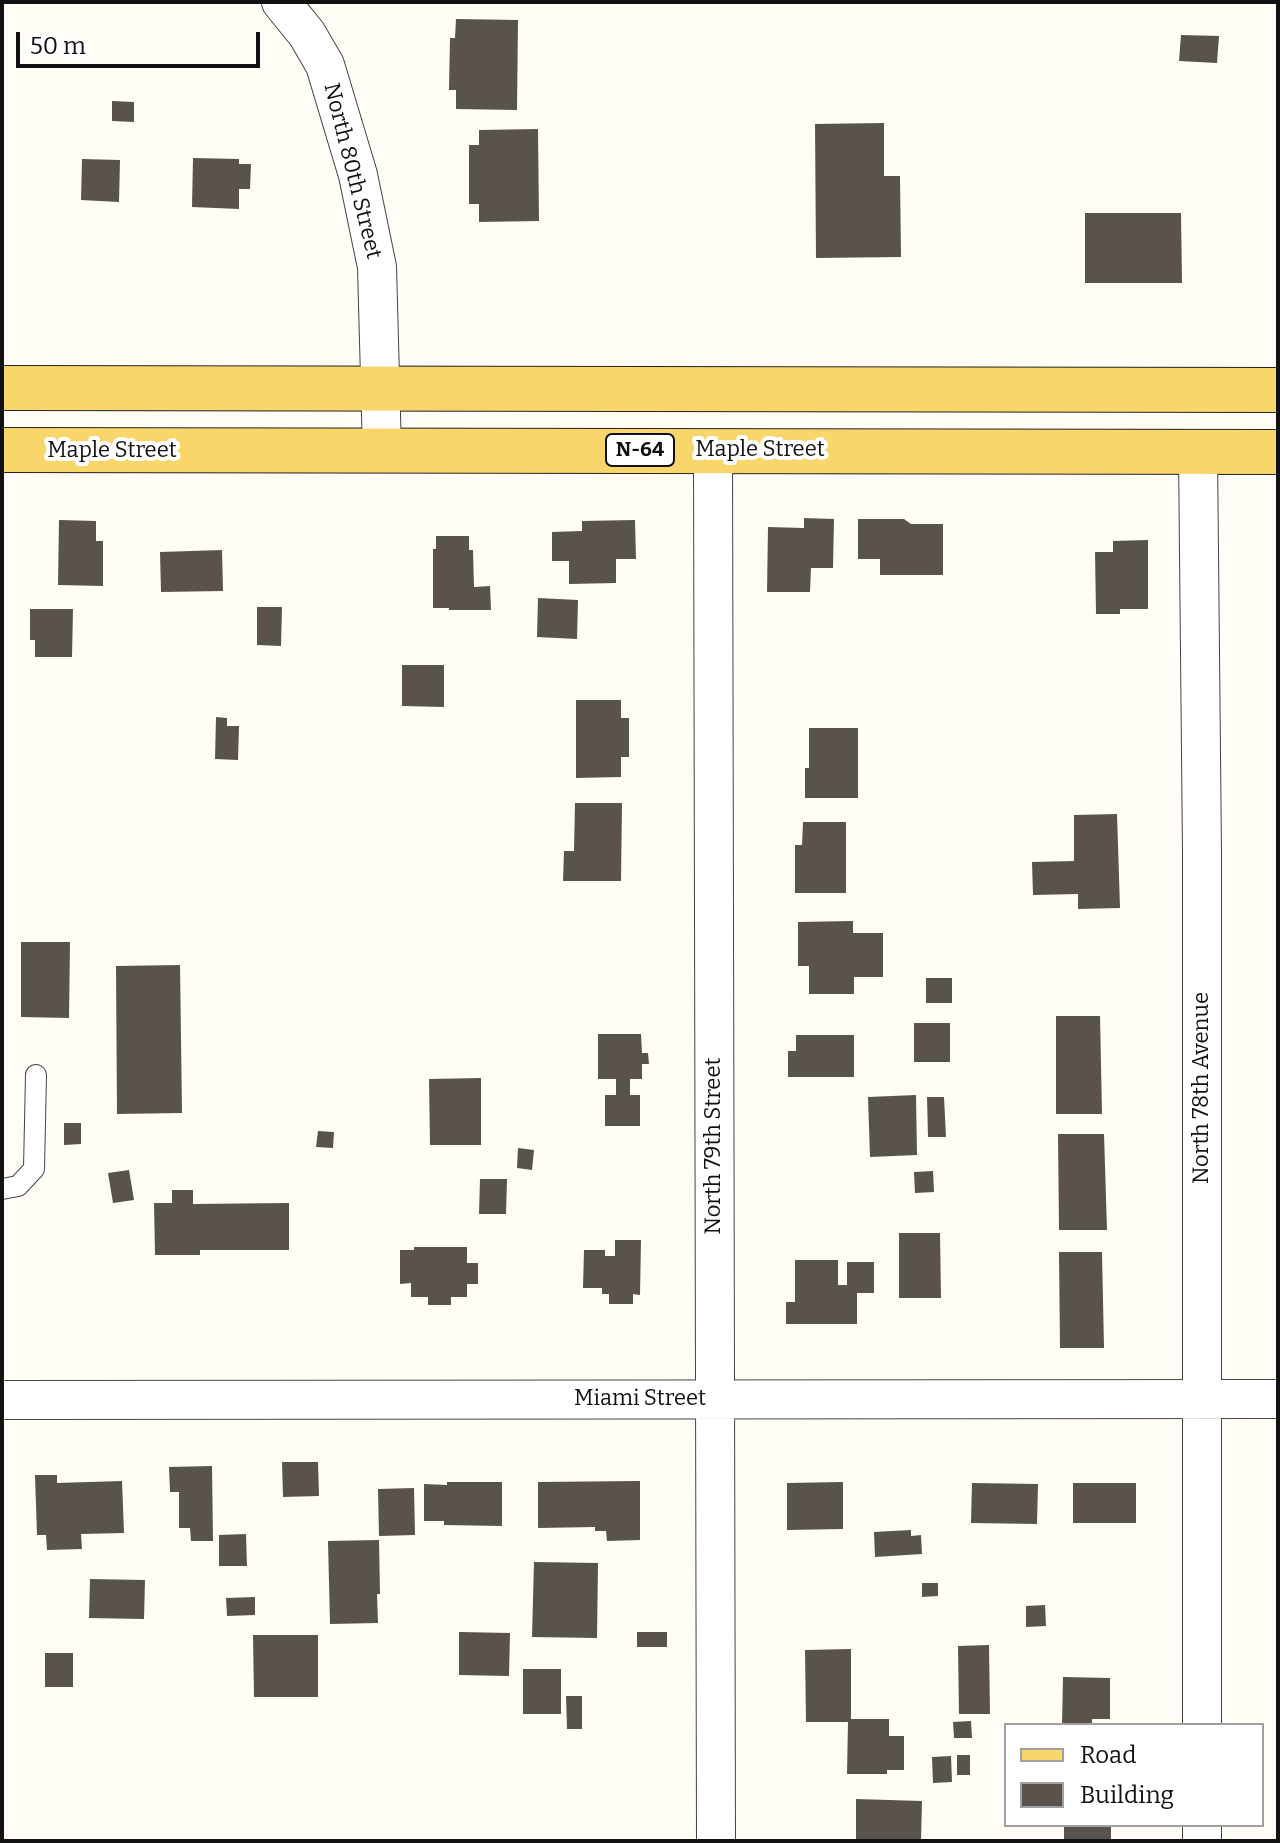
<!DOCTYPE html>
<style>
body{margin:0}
#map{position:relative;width:1280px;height:1843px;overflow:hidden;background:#fffdf5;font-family:Bitter,serif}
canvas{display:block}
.frame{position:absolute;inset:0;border:4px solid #111;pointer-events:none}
.legend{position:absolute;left:1004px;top:1723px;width:260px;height:104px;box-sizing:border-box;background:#fff;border:2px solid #a0a0a0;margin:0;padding:10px 14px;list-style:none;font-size:24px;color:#111}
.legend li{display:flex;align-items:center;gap:16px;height:40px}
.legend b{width:40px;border:2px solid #a0a0a0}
.scale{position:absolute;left:16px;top:32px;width:244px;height:36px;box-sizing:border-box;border:4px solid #111;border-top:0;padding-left:10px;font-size:24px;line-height:28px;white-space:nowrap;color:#111;-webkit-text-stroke:6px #fff;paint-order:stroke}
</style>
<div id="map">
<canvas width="1280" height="1843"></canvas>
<div class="frame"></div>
<ul class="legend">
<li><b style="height:10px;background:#f9d66b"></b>Road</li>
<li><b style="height:22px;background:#5a524d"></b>Building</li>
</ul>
<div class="scale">50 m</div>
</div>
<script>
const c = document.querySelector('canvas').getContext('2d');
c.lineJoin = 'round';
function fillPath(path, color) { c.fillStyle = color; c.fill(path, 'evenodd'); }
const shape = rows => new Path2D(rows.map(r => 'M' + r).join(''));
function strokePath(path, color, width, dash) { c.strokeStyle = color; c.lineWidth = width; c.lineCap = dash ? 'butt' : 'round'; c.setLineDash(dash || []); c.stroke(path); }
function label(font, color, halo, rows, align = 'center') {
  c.font = font + ' Bitter,serif'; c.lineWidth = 8; c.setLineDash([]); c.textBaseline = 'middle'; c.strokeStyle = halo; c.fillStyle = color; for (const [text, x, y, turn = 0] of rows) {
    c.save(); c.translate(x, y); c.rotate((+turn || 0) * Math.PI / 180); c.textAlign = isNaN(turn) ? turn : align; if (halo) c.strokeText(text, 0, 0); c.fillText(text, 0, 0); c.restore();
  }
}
fillPath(shape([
 [456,19,518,20,517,110,456,109,456,90,449,90,450,38,455,38],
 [1181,35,1219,36,1217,63,1179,61],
 [112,101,134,102,134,122,112,121],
 [884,123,884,176,900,176,901,257,816,258,815,124],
 [538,129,539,221,479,222,479,204,469,204,469,145,479,145,479,130],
 [193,158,239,159,239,164,251,164,250,189,239,189,239,209,192,207],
 [82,159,120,160,119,202,81,200],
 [1085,213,1181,213,1182,283,1085,283],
 [804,518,834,519,833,568,811,568,810,592,767,592,768,527,804,528],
 [858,519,904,519,911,524,943,524,943,575,880,575,880,559,858,559],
 [59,520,96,521,96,541,103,541,103,586,58,585],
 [635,520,636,559,616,559,616,583,569,584,569,561,552,561,552,532,582,531,582,521],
 [436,536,469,536,469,550,473,550,474,587,490,586,491,610,449,610,449,608,433,608,433,549,436,549],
 [1148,540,1148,609,1120,609,1120,614,1096,614,1095,552,1113,552,1113,541],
 [222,550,223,591,161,592,160,552],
 [538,598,578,600,577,639,537,637],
 [257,607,282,607,281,646,257,645],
 [30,609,73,609,72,657,35,657,35,640,30,640],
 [402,665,444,665,444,707,402,706],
 [576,700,621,700,621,718,629,718,629,757,621,757,621,777,576,778],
 [216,717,227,718,227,726,239,726,238,760,215,759],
 [809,728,858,728,858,798,805,798,805,768,809,768],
 [575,803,622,803,621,881,563,881,564,851,574,851],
 [1117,814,1120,908,1078,909,1078,894,1033,895,1032,862,1074,861,1074,815],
 [803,822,846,822,846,893,795,893,795,845,802,845],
 [853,921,853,933,883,933,883,977,854,977,854,994,809,994,809,966,798,966,798,922],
 [21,942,70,942,69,1018,21,1017],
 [180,965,182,1113,117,1114,116,966],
 [926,978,952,978,952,1003,926,1003],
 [1056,1016,1100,1016,1102,1114,1056,1114],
 [914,1023,950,1023,950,1062,914,1062],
 [598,1034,641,1034,642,1053,648,1053,649,1064,642,1064,642,1079,630,1079,630,1095,640,1095,640,1126,605,1126,605,1095,616,1095,616,1079,598,1079],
 [796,1035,854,1035,854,1077,788,1077,788,1051,796,1051],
 [481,1078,481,1145,430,1145,429,1079],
 [916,1095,917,1155,870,1157,868,1097],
 [927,1097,944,1097,946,1137,928,1137],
 [64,1123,81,1123,81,1144,64,1145],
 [318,1131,334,1132,333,1148,316,1147],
 [1058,1134,1104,1134,1107,1230,1059,1230],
 [518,1148,534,1150,532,1170,517,1168],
 [129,1170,134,1200,113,1203,108,1173],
 [933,1171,934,1192,915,1193,914,1172],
 [480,1179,507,1179,506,1214,479,1214],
 [172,1190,193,1190,193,1204,289,1203,289,1250,200,1250,200,1255,155,1255,154,1203,172,1203],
 [899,1233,940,1233,941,1298,899,1298],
 [615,1240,641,1240,640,1295,633,1294,633,1304,609,1304,609,1294,602,1294,602,1288,583,1288,584,1250,605,1250,605,1256,615,1256],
 [414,1247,467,1247,467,1263,478,1263,478,1284,467,1284,467,1297,451,1297,451,1305,428,1305,428,1297,411,1297,411,1283,400,1284,400,1250,414,1250],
 [1059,1252,1102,1252,1104,1348,1060,1348],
 [795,1260,838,1260,838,1285,847,1285,847,1262,874,1262,874,1293,857,1293,857,1324,786,1324,786,1302,795,1302],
 [282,1462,318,1462,319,1496,283,1497],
 [212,1466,213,1541,191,1541,190,1528,179,1528,179,1492,170,1492,169,1467],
 [35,1475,57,1475,57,1483,122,1481,124,1533,81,1534,82,1549,47,1550,46,1535,37,1535],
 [640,1481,640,1540,607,1541,606,1531,595,1531,595,1527,538,1528,538,1482],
 [447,1482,502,1482,502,1526,444,1525,444,1521,424,1521,424,1484,447,1485],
 [843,1482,843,1529,787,1530,787,1483],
 [972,1483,1038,1484,1037,1524,971,1523],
 [1073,1483,1136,1483,1136,1523,1073,1523],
 [414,1488,415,1535,379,1536,378,1489],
 [911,1530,911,1536,921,1535,922,1554,875,1557,874,1532],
 [246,1534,247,1566,219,1566,219,1535],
 [379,1540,380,1594,377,1594,378,1623,330,1624,328,1541],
 [534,1562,598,1563,597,1638,532,1637],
 [90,1579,145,1580,144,1619,89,1618],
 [922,1583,938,1583,938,1596,922,1597],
 [255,1597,255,1615,227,1616,226,1598],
 [1045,1605,1046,1626,1026,1627,1026,1606],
 [459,1632,510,1633,509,1676,459,1675],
 [637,1632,667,1632,667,1647,637,1647],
 [253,1635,318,1635,318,1697,254,1697],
 [989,1645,990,1714,959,1714,958,1646],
 [851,1649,851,1719,889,1719,889,1736,904,1736,904,1770,887,1770,887,1774,847,1774,848,1722,806,1722,805,1650],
 [45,1653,73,1653,73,1687,45,1687],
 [523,1669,561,1669,561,1714,523,1714],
 [1063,1677,1110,1678,1110,1719,1092,1719,1092,1725,1062,1725],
 [566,1696,582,1696,582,1729,567,1729],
 [971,1721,972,1738,954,1738,953,1722],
 [957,1755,970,1755,970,1775,957,1775],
 [951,1756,952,1782,933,1783,932,1757],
 [856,1799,922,1801,921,1841,856,1841],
 [1064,1825,1111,1825,1111,1841,1064,1841]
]), '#5a524d');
const service = shape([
 [2,1189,18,1186,34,1169,36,1075]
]);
const minor = shape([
 [281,2,307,34,325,65,358,175,377,267,382,451],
 [713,450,716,1841],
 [1198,452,1202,854,1202,1725],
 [2,1400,1278,1399],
 [1202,1841,1202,1825]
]);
const primary = shape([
 [2,388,1278,390],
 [2,450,1278,452]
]);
strokePath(service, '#444', 22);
strokePath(minor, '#444', 40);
strokePath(primary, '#222', 46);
strokePath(service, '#fff', 20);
strokePath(minor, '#fff', 38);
strokePath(primary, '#f9d66b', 44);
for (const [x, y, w] of [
 [640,450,68]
]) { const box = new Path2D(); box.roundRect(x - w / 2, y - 16, w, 32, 6); c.fillStyle = '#fff'; c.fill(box); strokePath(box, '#111', 2); }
label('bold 20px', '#111', null, [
 ["N-64",640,450]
]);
label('22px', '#111', '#fff', [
 ["North 80th Street",352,171,76],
 ["Maple Street",760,450],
 ["Maple Street",112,451],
 ["North 78th Avenue",1202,1088,-90],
 ["North 79th Street",714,1146,-90],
 ["Miami Street",640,1399]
]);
</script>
